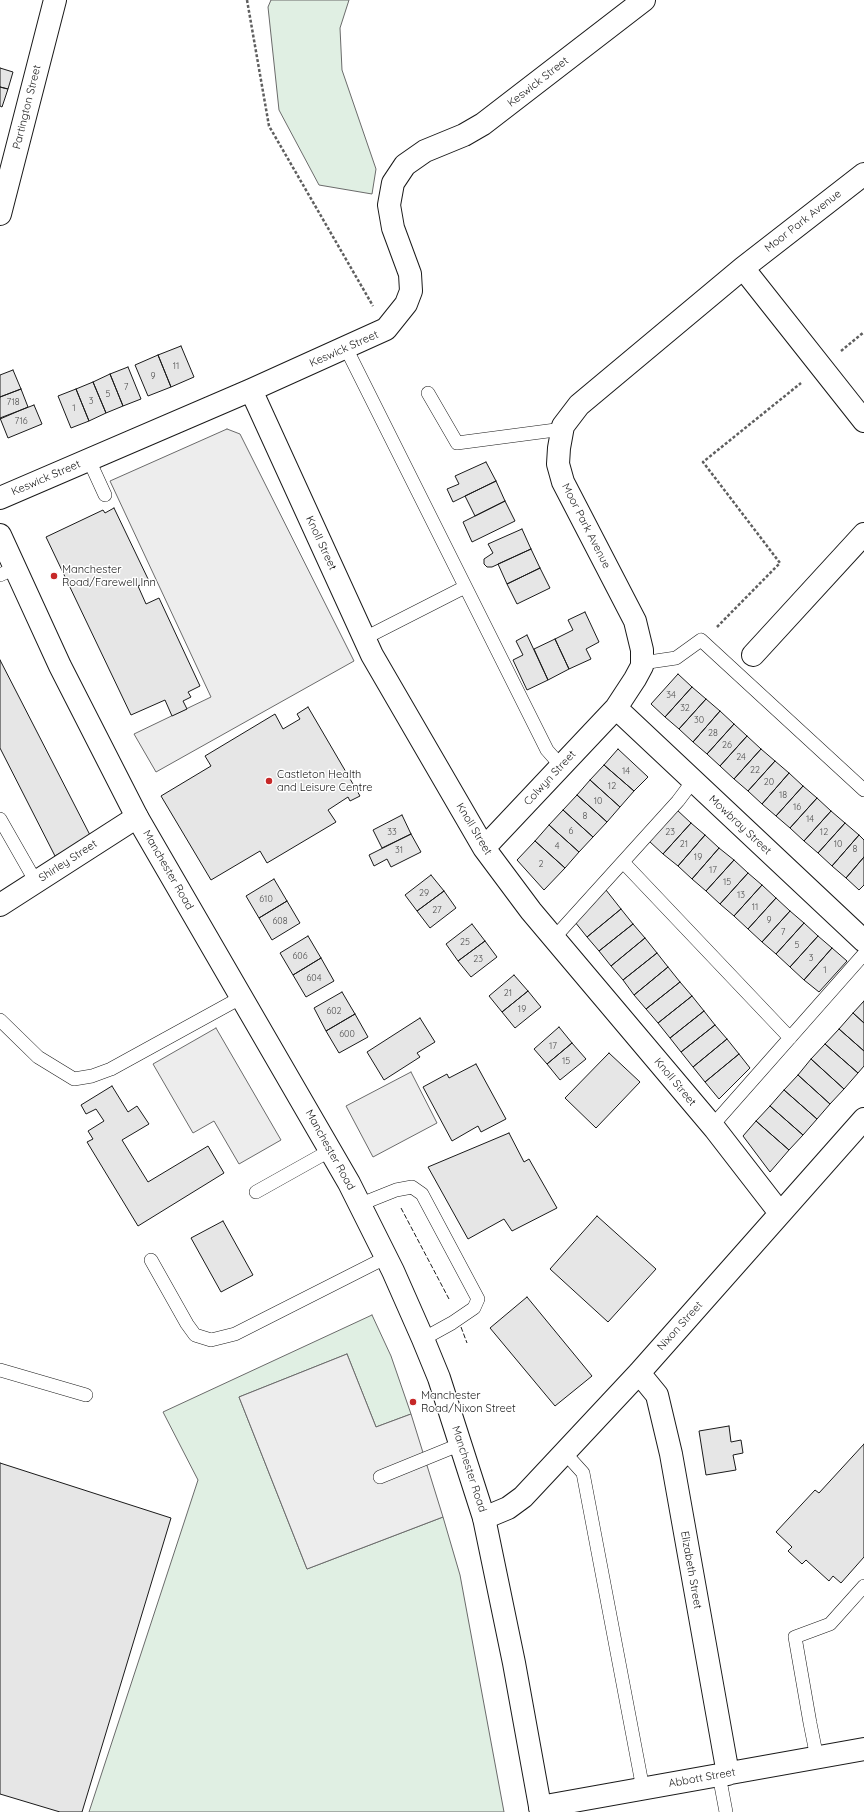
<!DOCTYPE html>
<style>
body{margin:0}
canvas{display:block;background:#fff}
</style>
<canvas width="864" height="1812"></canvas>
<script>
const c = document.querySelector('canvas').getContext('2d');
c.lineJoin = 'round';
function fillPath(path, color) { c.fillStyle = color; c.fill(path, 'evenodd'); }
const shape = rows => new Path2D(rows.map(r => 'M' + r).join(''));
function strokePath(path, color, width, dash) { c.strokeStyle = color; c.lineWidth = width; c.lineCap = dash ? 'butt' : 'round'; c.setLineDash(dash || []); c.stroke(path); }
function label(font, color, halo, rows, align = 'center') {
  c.font = font + ' Quicksand,sans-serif'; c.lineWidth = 3; c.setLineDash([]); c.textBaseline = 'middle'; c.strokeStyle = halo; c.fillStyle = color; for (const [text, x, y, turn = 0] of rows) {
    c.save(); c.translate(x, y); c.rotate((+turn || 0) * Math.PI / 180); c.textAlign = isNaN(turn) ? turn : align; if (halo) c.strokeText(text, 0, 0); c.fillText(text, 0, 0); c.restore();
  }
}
const green = shape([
 [271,0,349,0,340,28,342,70,376,169,372,194,319,185,279,110,268,7,271,0],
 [372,1315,391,1356,411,1414,376,1427,347,1354,239,1397,307,1569,443,1517,460,1575,504,1812,89,1812,198,1480,163,1412,372,1315]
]);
fillPath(green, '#e0efe3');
strokePath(green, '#6a6a6a', 1);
const parking = shape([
 [227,429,240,434,354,661,156,772,134,734,211,697,110,481,227,429],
 [216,1028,281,1140,239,1164,214,1121,193,1133,153,1064,216,1028],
 [411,1072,437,1123,373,1157,346,1106,411,1072],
 [347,1354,376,1427,411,1414,443,1517,307,1569,239,1397,347,1354]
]);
fillPath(parking, '#ededed');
strokePath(parking, '#6a6a6a', 1);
const building = shape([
 [0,68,13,72,8,89,0,87,0,68],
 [0,87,8,89,2,107,0,106,0,87],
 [181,346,194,377,171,387,158,355,181,346],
 [158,355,171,387,148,396,135,365,158,355],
 [128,367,141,399,123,406,110,374,128,367],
 [13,370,21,389,0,397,0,375,13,370],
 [110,374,123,406,106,413,93,382,110,374],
 [93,382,106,413,89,421,76,389,93,382],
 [21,389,28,407,0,419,0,397,21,389],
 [76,389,89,421,71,428,58,396,76,389],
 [34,405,42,424,8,438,0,418,34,405],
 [486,462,496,481,453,502,447,489,459,484,455,476,486,462],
 [496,481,505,501,475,516,465,496,496,481],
 [505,501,515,521,472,542,463,522,505,501],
 [114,508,149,581,138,586,146,604,159,598,200,686,188,692,191,697,183,701,187,709,172,716,165,700,131,715,46,537,103,510,105,513,114,508],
 [522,529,531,549,492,567,487,567,484,564,484,559,493,553,488,544,522,529],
 [531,549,540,568,507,584,498,564,531,549],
 [540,568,550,588,517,604,507,584,540,568],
 [585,612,599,642,586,649,591,659,569,669,555,639,573,630,568,620,585,612],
 [527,635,548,680,527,690,513,660,523,655,516,641,527,635],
 [555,639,569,669,548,680,534,649,555,639],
 [0,660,91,837,55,856,0,748,0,660],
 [678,674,692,687,665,717,651,704,678,674],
 [692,687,706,699,679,729,665,717,692,687],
 [706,699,720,711,693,742,679,729,706,699],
 [308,707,360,796,350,801,348,797,328,810,336,822,267,863,260,851,211,880,161,796,211,766,205,756,275,714,283,729,300,719,297,714,308,707],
 [720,711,734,724,707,754,693,742,720,711],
 [734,724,747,736,720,766,707,754,734,724],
 [747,736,761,749,734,779,720,766,747,736],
 [618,749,648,777,634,791,604,765,618,749],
 [761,749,775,761,748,791,734,779,761,749],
 [775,761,789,773,762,804,748,791,775,761],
 [604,765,634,791,620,807,590,780,604,765],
 [789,773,803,786,776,816,762,804,789,773],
 [590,780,620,807,607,822,577,795,590,780],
 [803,786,817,798,790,828,776,816,803,786],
 [577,795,607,822,593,837,563,810,577,795],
 [817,798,831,811,804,841,790,828,817,798],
 [563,810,593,837,579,852,549,825,563,810],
 [677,810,691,823,663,854,649,841,677,810],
 [831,811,845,823,818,853,804,841,831,811],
 [402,815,411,834,382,848,373,830,402,815],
 [691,823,705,835,678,866,663,854,691,823],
 [845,823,859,835,832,866,818,853,845,823],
 [549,825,579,852,565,868,535,841,549,825],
 [411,834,421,852,391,867,387,859,374,866,369,855,411,834],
 [705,835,719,848,692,879,678,866,705,835],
 [859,835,864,840,864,857,846,878,832,866,859,835],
 [535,841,565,868,544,890,517,860,535,841],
 [719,848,734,860,706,891,692,879,719,848],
 [864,857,864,885,859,890,846,878,864,857],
 [734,860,748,873,720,904,706,891,734,860],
 [748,873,762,885,734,916,720,904,748,873],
 [431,875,444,891,417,911,405,895,431,875],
 [274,879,287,901,259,918,246,896,274,879],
 [762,885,776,898,748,929,734,916,762,885],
 [606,890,621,909,587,937,575,922,606,890],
 [444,891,456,908,430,928,417,911,444,891],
 [776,898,790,911,762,942,748,929,776,898],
 [287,901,300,923,272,940,259,918,287,901],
 [621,909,633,924,599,951,587,937,621,909],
 [790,911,804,923,776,954,762,942,790,911],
 [804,923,818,936,790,967,776,954,804,923],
 [472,924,485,941,458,961,446,944,472,924],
 [633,924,645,938,611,966,599,951,633,924],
 [308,936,321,958,293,975,280,953,308,936],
 [818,936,832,948,804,980,790,967,818,936],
 [645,938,657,953,623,980,611,966,645,938],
 [485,941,497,957,471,977,458,961,485,941],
 [832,948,847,961,819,992,804,980,832,948],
 [657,953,668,967,634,995,623,980,657,953],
 [321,958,334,981,306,997,293,975,321,958],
 [668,967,680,982,646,1009,634,995,668,967],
 [514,975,528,991,502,1012,489,996,514,975],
 [680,982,692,996,658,1023,646,1009,680,982],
 [528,991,541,1007,515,1028,502,1012,528,991],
 [342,992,355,1014,326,1031,314,1008,342,992],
 [692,996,704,1011,670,1038,658,1023,692,996],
 [864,1001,864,1023,853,1013,864,1001],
 [704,1011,715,1025,681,1052,670,1038,704,1011],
 [853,1013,864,1023,864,1051,839,1029,853,1013],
 [355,1014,368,1037,339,1053,326,1031,355,1014],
 [420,1018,435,1042,417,1053,420,1057,384,1080,367,1052,420,1018],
 [715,1025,727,1039,693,1067,681,1052,715,1025],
 [559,1027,572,1043,547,1064,534,1049,559,1027],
 [839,1029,864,1051,864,1066,858,1073,825,1044,839,1029],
 [727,1039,739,1054,705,1082,693,1067,727,1039],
 [572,1043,586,1059,560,1080,547,1064,572,1043],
 [825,1044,858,1073,844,1089,811,1059,825,1044],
 [609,1053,640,1082,596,1128,565,1098,609,1053],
 [739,1054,750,1068,719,1099,705,1082,739,1054],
 [811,1059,844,1089,830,1104,798,1075,811,1059],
 [476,1064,506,1119,481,1132,478,1126,452,1141,423,1087,447,1074,449,1078,476,1064],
 [798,1075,830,1104,817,1119,784,1090,798,1075],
 [112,1086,128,1112,137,1106,149,1124,122,1140,148,1182,208,1146,224,1173,138,1226,87,1142,93,1139,88,1131,104,1121,96,1109,86,1114,81,1105,112,1086],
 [784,1090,817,1119,803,1135,770,1106,784,1090],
 [770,1106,803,1135,789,1150,756,1121,770,1106],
 [756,1121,789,1150,770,1172,743,1136,756,1121],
 [509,1133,524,1162,529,1159,557,1208,512,1231,504,1219,468,1239,428,1167,509,1133],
 [597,1216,656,1269,608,1322,550,1269,597,1216],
 [223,1221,253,1275,221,1292,191,1238,223,1221],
 [527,1297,592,1376,555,1406,490,1328,527,1297],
 [729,1426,731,1442,741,1440,743,1453,733,1455,736,1470,706,1475,699,1431,729,1426],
 [864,1444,864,1557,841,1583,833,1576,829,1581,806,1560,802,1564,788,1551,792,1547,776,1532,815,1490,819,1493,864,1444],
 [0,1463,171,1518,82,1812,60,1812,0,1794,0,1463]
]);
fillPath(building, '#e6e6e6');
strokePath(building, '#1a1a1a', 1);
const service = shape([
 [346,348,547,750,561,766],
 [428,393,457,443,563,429],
 [89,460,105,495],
 [0,575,15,568],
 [365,638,465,587],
 [642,663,676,658,701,640,864,790],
 [0,819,36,882],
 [623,862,790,1038],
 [554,938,678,801,693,781],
 [0,1020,38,1057,74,1079,92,1076,111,1069,242,997],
 [712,1126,864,954],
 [256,1192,331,1150],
 [361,1204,396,1190,412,1187,422,1194,478,1299,474,1308,452,1323,423,1339],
 [151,1260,187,1324,195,1335,211,1340,235,1334,387,1257],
 [0,1370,86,1395],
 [565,1453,583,1473,643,1789],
 [380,1477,461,1444],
 [817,1758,810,1723,795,1637,830,1624,864,1586],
 [719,1775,726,1812]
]);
const minor = shape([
 [0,214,55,0],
 [743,268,864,421],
 [251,390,372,655,484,848,531,911,715,1129,780,1213],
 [0,498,251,390,386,329,406,304,411,291,410,274,393,228,389,205,393,183,405,165,425,151,464,135,483,124,644,0],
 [753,655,864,534],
 [616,708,864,941],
 [484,848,616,708,635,679,642,666,642,650,635,621,563,482,558,464,559,448,563,426,579,405,743,268,864,174],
 [0,905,137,817],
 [639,1373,657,1395,671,1454,728,1774],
 [484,1518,508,1508,523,1497,639,1373,864,1119],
 [540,1807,864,1749]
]);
const primary = shape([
 [0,535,60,666,137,817,349,1183,393,1271,423,1339,439,1378,484,1518,514,1663,541,1812]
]);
strokePath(service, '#1a1a1a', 14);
strokePath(minor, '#1a1a1a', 24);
strokePath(primary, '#1a1a1a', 24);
strokePath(shape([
 [247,0,269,126,373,306],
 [841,351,864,332],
 [717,627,780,563,703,462,801,383]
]), '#5f5f5f', 2.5, [3, 2]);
strokePath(service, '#fff', 13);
strokePath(minor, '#fff', 22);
strokePath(primary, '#fff', 22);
strokePath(shape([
 [401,1208,449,1299],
 [461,1327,467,1343]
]), '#1a1a1a', 1, [5, 2]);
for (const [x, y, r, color] of [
 [54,576,4,"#c62828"],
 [269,781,4,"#c62828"],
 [413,1402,4,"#c62828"]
]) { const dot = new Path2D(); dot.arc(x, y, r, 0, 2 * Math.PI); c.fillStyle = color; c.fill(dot); strokePath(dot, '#fff', 1.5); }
label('9px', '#4d4d4d', null, [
 ["11",176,366],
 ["9",153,376],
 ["7",126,387],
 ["5",108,394],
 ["3",91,401],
 ["718",13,402],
 ["1",74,408],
 ["716",21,421],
 ["34",671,695],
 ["32",685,708],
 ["30",699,720],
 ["28",713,733],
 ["26",727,745],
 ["24",741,757],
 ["22",755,770],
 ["14",626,771],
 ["20",769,782],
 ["12",612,786],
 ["18",783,795],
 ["10",598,801],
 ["16",797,807],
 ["8",585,816],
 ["14",810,819],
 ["6",571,831],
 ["33",392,832],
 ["23",670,832],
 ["12",824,832],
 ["21",684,844],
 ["10",838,844],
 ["4",557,846],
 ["8",855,849],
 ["31",399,850],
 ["19",698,857],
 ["2",541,864],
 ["17",713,870],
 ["15",727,882],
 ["29",424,893],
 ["13",741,895],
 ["610",266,899],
 ["11",755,907],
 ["27",437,910],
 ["9",769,920],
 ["608",280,921],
 ["7",783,932],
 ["25",465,942],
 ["5",797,945],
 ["606",300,956],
 ["3",811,958],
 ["23",478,959],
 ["1",825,970],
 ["604",314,978],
 ["21",508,993],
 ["19",522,1009],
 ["602",334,1011],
 ["600",347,1034],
 ["17",553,1046],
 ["15",566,1061]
]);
label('11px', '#1a1a1a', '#fff', [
 ["Keswick Street",538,82,-38],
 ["Partington Street",27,107,-76],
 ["Moor Park Avenue",803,221,-38],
 ["Keswick Street",344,349,-24],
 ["Keswick Street",46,478,-23],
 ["Moor Park Avenue",586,526,63],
 ["Knoll Street",321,543,65],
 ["Colwyn Street",550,778,-47],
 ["Mowbray Street",740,825,43],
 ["Knoll Street",474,829,59],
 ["Shirley Street",68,861,-33],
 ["Manchester Road",168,870,60],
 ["Knoll Street",675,1082,50],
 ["Manchester Road",330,1150,61],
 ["Nixon Street",680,1326,-48],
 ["Manchester Road",469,1469,72],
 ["Elizabeth Street",691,1570,80],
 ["Abbott Street",702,1778,-10]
]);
label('11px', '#1a1a1a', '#fff', [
 ["Manchester",62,570],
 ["Road/Farewell Inn",62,583],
 ["Castleton Health",277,775],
 ["and Leisure Centre",277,788],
 ["Manchester",421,1396],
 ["Road/Nixon Street",421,1409]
], 'left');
</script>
